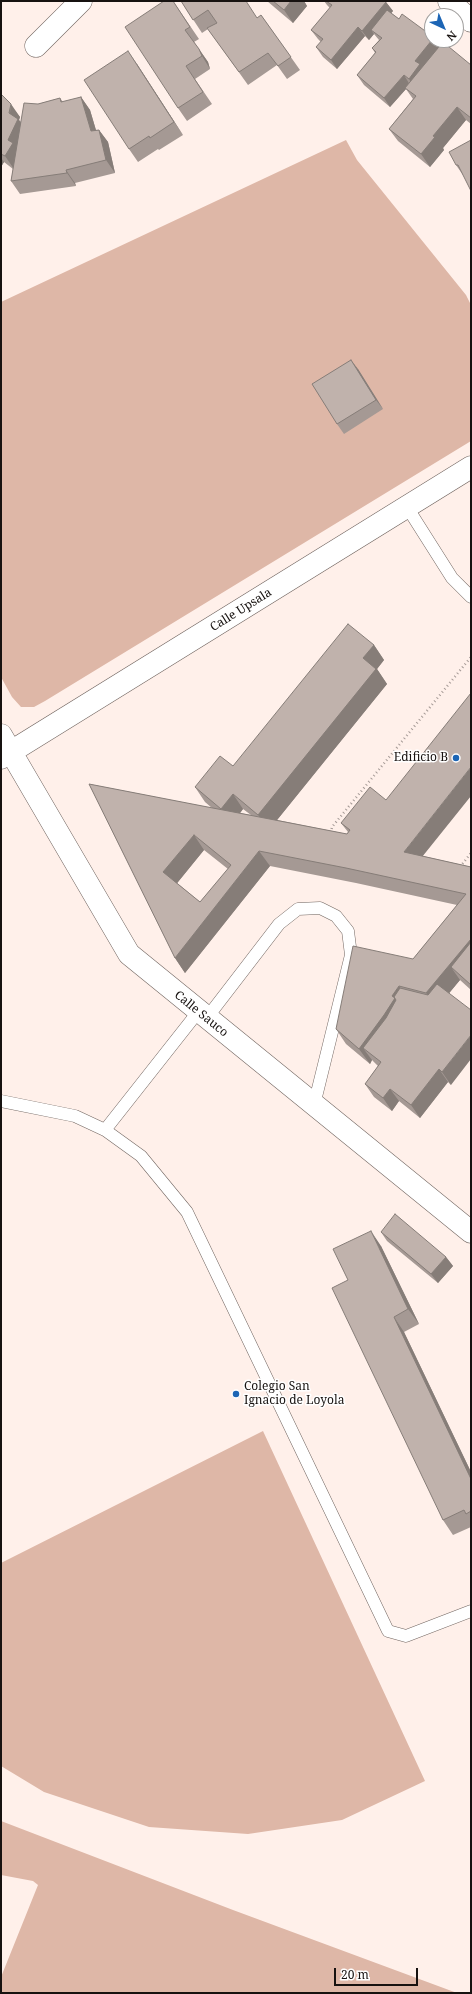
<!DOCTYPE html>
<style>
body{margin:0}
#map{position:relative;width:472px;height:1994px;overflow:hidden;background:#fff0ea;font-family:"Noto Serif",serif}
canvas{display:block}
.frame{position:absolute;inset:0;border:2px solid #171210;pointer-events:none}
.north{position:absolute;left:424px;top:8px;width:40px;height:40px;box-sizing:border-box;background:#fff;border:1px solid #a2a09f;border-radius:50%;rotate:136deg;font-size:11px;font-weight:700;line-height:16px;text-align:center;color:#171210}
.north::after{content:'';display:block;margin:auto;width:14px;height:18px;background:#1c65b5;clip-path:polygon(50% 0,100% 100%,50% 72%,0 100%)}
.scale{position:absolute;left:334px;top:1968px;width:84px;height:18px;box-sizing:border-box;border:2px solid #171210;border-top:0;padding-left:5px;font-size:12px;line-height:14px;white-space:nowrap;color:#171210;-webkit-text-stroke:3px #fff;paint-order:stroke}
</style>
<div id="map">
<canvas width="472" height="1994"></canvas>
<div class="frame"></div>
<div class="north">N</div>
<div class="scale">20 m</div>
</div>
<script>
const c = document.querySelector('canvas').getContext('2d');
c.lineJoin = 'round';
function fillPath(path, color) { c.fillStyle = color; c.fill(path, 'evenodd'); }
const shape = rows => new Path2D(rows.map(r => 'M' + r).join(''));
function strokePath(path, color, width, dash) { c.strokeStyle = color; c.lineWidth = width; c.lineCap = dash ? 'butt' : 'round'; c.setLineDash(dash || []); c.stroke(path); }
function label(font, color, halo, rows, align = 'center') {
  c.font = font + ' "Noto Serif",serif'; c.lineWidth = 3; c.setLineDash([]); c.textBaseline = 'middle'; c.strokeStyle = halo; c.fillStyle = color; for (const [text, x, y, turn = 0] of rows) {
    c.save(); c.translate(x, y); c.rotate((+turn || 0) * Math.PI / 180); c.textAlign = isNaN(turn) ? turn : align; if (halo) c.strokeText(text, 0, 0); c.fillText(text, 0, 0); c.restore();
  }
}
fillPath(shape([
 [346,140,357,160,466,295,471,305,471,441,45,701,34,707,21,707,12,697,1,677,1,302],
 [263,1431,425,1781,342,1820,248,1834,149,1827,44,1792,1,1766,1,1563],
 [1,1821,233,1910,457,1993,1,1993,1,1977,38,1885,33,1881,1,1875]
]), '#deb7a7');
const service = shape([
 [407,507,452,578,471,597],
 [206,1019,279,924,298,909,320,908,336,916,348,931,351,955,314,1105],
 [1,1101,75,1116,105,1130,141,1156,187,1212,388,1631,406,1636,471,1611],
 [105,1130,198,1012]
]);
const minor = shape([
 [449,1,471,21],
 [36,46,81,1],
 [1,735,129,954,471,1232],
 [1,758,471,467]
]);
strokePath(service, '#716560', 13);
strokePath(minor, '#716560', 23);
strokePath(shape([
 [331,833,332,827,471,657],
 [460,867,471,853]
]), '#a59a96', 2.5, [1, 3]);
strokePath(service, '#fff', 12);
strokePath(minor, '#fff', 22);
fillPath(shape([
 [173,1,199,39,194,42,208,62,210,69,195,79,212,104,187,121,178,108],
 [181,1,257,18,261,15,300,70,287,79,277,65,248,85,208,29,202,33],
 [267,1,304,1,307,6,293,23],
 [324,1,385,1,393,11,391,13,399,19,439,46,471,65,471,124,466,120,443,148,444,150,430,167,398,141,389,129,413,99,406,89,390,107,364,85,357,75,375,53,372,48,379,40,374,34,369,40,365,36,337,69,323,57,316,47,321,42,318,39,311,30,330,8,327,5],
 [137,64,183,135,159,150,158,149,138,162,129,149],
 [1,94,20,117,19,120,21,122,38,104,60,98,63,102,81,97,90,110,96,130,99,130,108,142,115,173,75,183,76,186,20,194,11,181,13,169,4,162,1,167],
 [471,140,463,175,456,165],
 [358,369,383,409,344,434,337,424],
 [374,645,384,660,377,669,387,684,277,820,347,834,348,832,341,823,423,856,471,867,471,990,460,980,449,993,451,1085,448,1082,420,1118,399,1101,392,1111,374,1097,365,1084,378,1066,372,1060,370,1064,346,1044,336,1029,413,959,457,905,356,883,270,866,185,973,175,958,89,784,212,808,205,802,195,787,233,766],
 [243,809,251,815,240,813],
 [204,850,228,869,200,902,177,883],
 [381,1232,446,1257,453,1266,438,1283,387,1241],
 [381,1246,419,1324,404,1332,471,1472,471,1527,453,1535,443,1520,348,1280]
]), '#a59994');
fillPath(shape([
 [291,1,304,1,307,6,293,23,284,10],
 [386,2,393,11,375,33,371,30,374,34,369,40,362,31],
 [358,27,365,36,337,69,331,60],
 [432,40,435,40,440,47,415,89,409,79,415,61],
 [199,49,208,62,210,69,202,56],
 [128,51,137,64,183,135,174,122],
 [404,75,410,85,405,88,406,89,390,107,384,98],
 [81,97,90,110,100,144,91,131],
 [11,104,20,117,19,120,27,131,14,169,5,156],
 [457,107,466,120,443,148,444,150,430,167,421,154,433,136],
 [99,130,108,142,115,173,106,160],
 [1,158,4,162,1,167],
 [66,170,75,183,76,186,67,173],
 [351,360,358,369,383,409,376,400],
 [374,645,384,660,377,669,387,684,269,830,258,815,363,658],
 [471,767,471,796,414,867,404,852],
 [233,794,243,809,232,824,221,809],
 [194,835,204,850,174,887,163,872],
 [259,851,270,866,185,973,175,958],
 [471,939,471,967,451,967,460,980,437,1008,426,993],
 [399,986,409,1001,405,1013,363,1048,372,1060,370,1064,359,1049,392,996],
 [471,1035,471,1059,451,1085,442,1072],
 [439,1069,448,1082,420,1118,411,1105],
 [390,1089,399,1101,392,1111,383,1098],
 [371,1231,381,1246,419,1324,408,1309],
 [446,1257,453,1266,438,1283,431,1274],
 [394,1317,404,1332,471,1472,471,1479]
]), '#867d78');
const building = shape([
 [164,1,173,1,190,27,185,30,199,49,202,56,186,66,203,92,178,108,125,27,164,1],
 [181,1,246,1,257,18,261,15,291,57,278,66,268,53,239,72,207,28,217,23,208,10,193,20,181,1],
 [273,1,291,1,284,10,273,1],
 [326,1,385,1,386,2,362,31,358,27,331,60,316,47,323,39,311,30,332,5,326,1],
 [387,10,399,19,402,14,432,36,432,40,415,61,420,64,409,79,404,75,384,98,357,75,376,52,372,48,382,38,371,30,387,10],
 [443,42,471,65,471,118,457,107,433,136,435,137,421,154,389,129,416,96,405,88,443,42],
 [128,51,174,122,150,138,149,136,129,149,84,80,128,51],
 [1,94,11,104,9,113,18,119,8,140,13,143,5,156,1,154,1,94],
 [81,97,91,131,99,130,106,160,66,170,67,173,11,181,24,103,38,104,60,98,61,102,81,97],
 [471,140,471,191,458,165,456,165,449,152,471,140],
 [351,360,376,400,337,424,312,384,351,360],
 [348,624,374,645,363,658,376,669,258,815,233,794,221,809,195,787,220,756,233,766,348,624],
 [471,693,471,767,404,852,471,867,471,939,426,993,399,986,392,996,395,998,384,1015,359,1049,336,1029,353,946,413,959,466,894,346,868,259,851,175,958,89,784,347,834,350,830,341,823,370,787,386,800,471,693],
 [194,835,231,865,200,902,163,872,194,835],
 [471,942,471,985,451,967,471,942],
 [437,984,471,1010,471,1035,442,1072,439,1069,411,1105,390,1089,383,1098,365,1084,381,1062,363,1048,386,1018,396,1000,394,997,400,988,428,995,437,984],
 [395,1214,446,1257,431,1274,381,1232,395,1214],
 [371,1231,408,1309,394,1317,471,1479,471,1511,466,1514,464,1510,443,1520,332,1288,348,1280,333,1249,371,1231]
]);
fillPath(building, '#c0b2ac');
strokePath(building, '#867d78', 1);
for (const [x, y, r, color] of [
 [456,758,4,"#1c65b5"],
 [236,1394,4,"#1c65b5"]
]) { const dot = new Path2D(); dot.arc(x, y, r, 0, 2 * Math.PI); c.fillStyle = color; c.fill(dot); strokePath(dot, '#fff', 1.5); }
label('12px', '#171210', '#fff', [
 ["Calle Upsala",241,610,-32],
 ["Calle Sauco",201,1014,39]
]);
label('12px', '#171210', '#fff', [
 ["Edificio B",448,758],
 ["Colegio San",244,1387,"left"],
 ["Ignacio de Loyola",244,1401,"left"]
], 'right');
</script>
